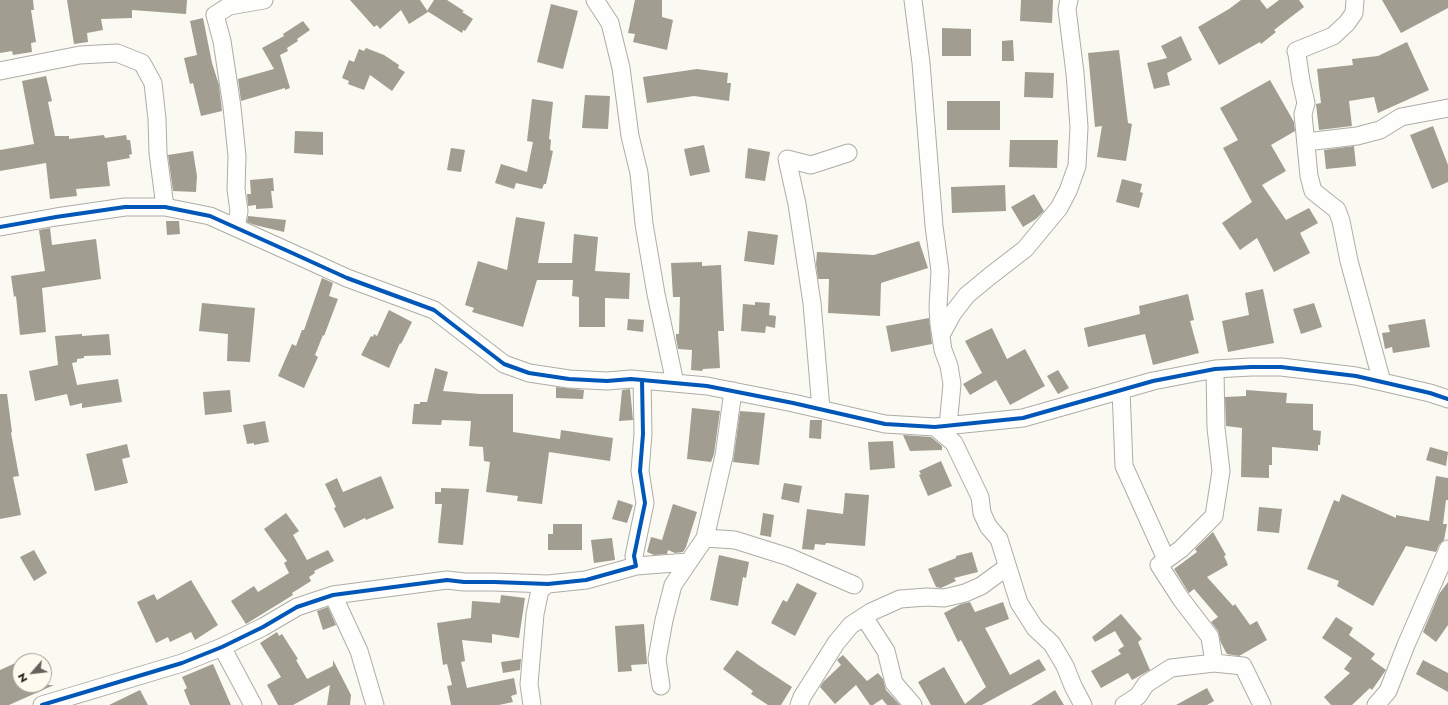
<!DOCTYPE html>
<style>
body{margin:0}
#map{position:relative;width:1448px;height:705px;overflow:hidden;background:#faf9f2;font-family:Jost,sans-serif}
canvas{display:block}
.north{position:absolute;left:12px;top:653px;width:40px;height:40px;box-sizing:border-box;background:#fefaef;border:1px solid #a09c93;border-radius:50%;rotate:242deg;font-size:11px;font-weight:700;line-height:16px;text-align:center;color:#13100a}
.north::after{content:'';display:block;margin:auto;width:14px;height:18px;background:#64625b;clip-path:polygon(50% 0,100% 100%,50% 72%,0 100%)}
</style>
<div id="map">
<canvas width="1448" height="705"></canvas>
<div class="north">N</div>
</div>
<script>
const c = document.querySelector('canvas').getContext('2d');
c.lineJoin = 'round';
function fillPath(path, color) { c.fillStyle = color; c.fill(path, 'evenodd'); }
const shape = rows => new Path2D(rows.map(r => 'M' + r).join(''));
function strokePath(path, color, width, dash) { c.strokeStyle = color; c.lineWidth = width; c.lineCap = dash ? 'butt' : 'round'; c.setLineDash(dash || []); c.stroke(path); }
fillPath(shape([
 [0,0,33,0,34,10,31,10,36,42,31,43,32,52,13,55,12,51,0,53],
 [67,0,187,0,186,14,132,10,132,18,101,19,103,30,87,33,88,42,74,44],
 [350,0,420,0,428,12,409,24,401,10,380,29,377,25,374,27],
 [434,0,447,0,464,11,462,12,473,19,465,31,463,30,462,33,427,11],
 [635,0,662,0,662,17,673,20,667,50,633,42,635,34,628,33],
 [1021,0,1053,0,1052,23,1020,21],
 [1241,0,1260,0,1267,9,1279,0,1299,0,1304,7,1274,30,1276,32,1261,44,1260,42,1219,65,1198,27,1229,9],
 [1382,0,1448,0,1448,8,1401,33],
 [551,4,578,11,563,69,537,62],
 [203,18,212,63,219,85,222,111,201,116,193,83,190,84,184,58,197,55,190,21],
 [303,21,310,30,297,39,298,41,287,48,288,51,280,55,290,88,285,90,285,88,241,101,238,79,274,69,262,48,284,36,283,34],
 [942,28,971,29,971,56,942,56],
 [1181,36,1192,60,1167,73,1170,85,1154,89,1147,63,1167,58,1161,46],
 [1013,40,1014,61,1002,61,1002,41],
 [1407,42,1429,90,1378,113,1374,97,1349,101,1352,126,1319,130,1316,104,1321,103,1317,69,1353,65,1352,59,1378,56],
 [366,48,384,55,399,65,398,68,405,72,392,91,370,75,364,90,348,84,349,81,342,78,349,60,354,62,359,49,364,51],
 [1119,50,1128,123,1132,124,1126,161,1097,157,1102,126,1095,127,1088,53],
 [697,69,728,73,727,83,731,83,729,101,694,96,647,103,643,77],
 [1025,72,1054,73,1053,98,1024,97],
 [46,76,52,101,48,102,55,136,69,136,69,139,104,135,105,138,126,135,127,140,130,140,132,154,129,155,130,158,107,162,110,186,76,189,77,196,50,199,46,163,0,171,0,150,34,144,22,81],
 [1270,80,1294,122,1295,131,1271,145,1286,171,1262,185,1286,220,1309,208,1318,223,1300,233,1310,253,1274,272,1257,238,1240,250,1222,223,1252,202,1223,148,1238,140,1220,108],
 [585,95,610,96,608,129,582,128],
 [532,99,553,102,549,139,551,140,550,150,553,151,546,184,544,184,542,189,516,183,514,189,495,183,501,164,527,172,533,142,527,141],
 [947,101,1000,101,1000,130,947,130],
 [1433,126,1448,165,1448,182,1432,189,1410,135],
 [295,131,323,132,323,155,294,153],
 [1010,140,1058,140,1057,168,1009,167],
 [704,145,710,172,690,176,684,149],
 [1354,146,1356,166,1326,169,1324,150],
 [451,148,465,150,461,172,447,170],
 [748,148,770,152,765,181,745,178],
 [193,151,197,176,196,192,173,191,168,155],
 [273,178,274,191,271,191,273,208,256,209,256,205,248,206,247,194,251,194,250,180],
 [1122,179,1142,184,1140,192,1143,193,1139,208,1116,202],
 [1005,185,1006,211,952,213,951,187],
 [1034,194,1044,211,1036,219,1023,227,1011,207],
 [248,216,286,220,284,232,255,225,247,222],
 [516,217,545,222,538,263,572,263,574,234,598,237,595,271,630,273,629,299,605,298,605,327,579,327,579,297,572,296,573,280,537,280,523,327,472,312,474,308,465,305,478,261,507,270],
 [166,221,179,221,180,234,167,235],
 [50,228,52,245,96,239,101,279,42,288,46,332,20,335,16,296,14,297,11,276,45,271,39,230],
 [748,231,778,235,774,265,744,261],
 [919,241,928,268,881,283,880,316,828,313,829,279,818,279,816,264,817,252,874,255],
 [702,262,702,266,721,265,724,331,718,331,720,368,703,369,702,371,691,370,692,350,678,349,676,338,676,334,679,334,680,297,673,297,671,263],
 [322,278,333,283,329,296,338,299,324,336,323,335,315,355,318,357,304,388,278,376,292,344,296,346,302,330,304,330],
 [1263,289,1274,343,1228,352,1222,321,1249,315,1245,293],
 [1188,294,1194,320,1190,321,1199,353,1153,365,1145,334,1088,347,1084,328,1140,314,1139,306],
 [755,302,770,303,769,315,776,316,775,328,766,326,765,333,741,331,743,304,755,305],
 [202,303,255,308,250,362,227,361,228,334,199,331],
 [1314,303,1322,327,1301,334,1293,309],
 [389,310,412,322,401,344,400,343,389,368,361,355,371,336,373,337,374,334,377,336],
 [929,318,932,344,891,352,886,326],
 [628,319,644,320,643,332,627,330],
 [1425,319,1430,347,1393,353,1392,347,1385,349,1382,333,1390,332,1388,325],
 [992,328,1007,359,1025,349,1045,386,1010,405,996,380,970,395,963,384,982,373,965,341],
 [82,334,82,336,109,334,111,355,84,356,84,358,77,359,77,362,72,363,77,385,118,379,122,402,82,408,82,403,70,406,67,394,35,401,29,371,58,365,55,336],
 [435,368,448,372,443,391,480,394,513,394,513,432,560,439,561,430,613,438,610,461,549,452,542,504,517,501,518,496,486,492,490,462,484,461,483,447,469,446,471,421,442,420,441,425,412,424,414,404,420,404,420,402,427,402],
 [1058,370,1069,388,1058,394,1047,376],
 [556,387,584,390,583,399,556,398],
 [630,389,633,420,619,421,622,390],
 [230,390,232,412,205,415,203,392],
 [1246,390,1287,393,1286,403,1313,404,1313,430,1321,431,1320,445,1318,445,1318,451,1272,447,1272,465,1269,465,1269,478,1241,477,1242,428,1226,426,1225,397,1246,396],
 [0,394,7,394,12,432,11,433,19,476,13,477,21,515,0,519],
 [692,408,720,411,714,454,711,462,687,459],
 [740,411,765,413,759,465,733,462],
 [810,420,822,420,821,439,809,438],
 [265,421,269,442,254,445,254,443,247,444,243,425],
 [903,435,931,437,942,446,942,450,910,451],
 [893,441,895,468,870,470,868,442],
 [127,444,130,457,122,459,128,483,95,491,86,454],
 [1430,447,1448,452,1446,466,1426,460],
 [941,461,952,486,928,496,919,475,921,474,919,471],
 [381,476,394,508,366,520,365,518,344,528,334,508,336,507,325,484,337,478,343,492],
 [1436,476,1448,478,1448,500,1446,500,1443,524,1447,524,1444,540,1439,545,1436,552,1406,546,1373,606,1337,586,1339,581,1307,569,1334,500,1339,502,1342,494,1396,518,1396,515,1429,521],
 [784,483,802,486,799,503,781,499],
 [441,488,469,489,463,545,438,543,442,504,435,504,435,492,441,492],
 [845,493,869,495,865,546,826,543,825,545,815,544,814,550,802,549,807,509,843,514],
 [618,500,633,505,627,523,612,519],
 [673,504,697,512,686,547,683,552,675,553,668,550,667,554,654,555,647,552,651,537,662,540],
 [1259,507,1282,509,1279,533,1257,531],
 [286,513,299,531,293,535,307,560,328,550,334,561,314,571,315,573,309,577,311,581,292,593,293,595,246,624,231,601,254,586,258,592,289,573,284,563,287,561,264,529],
 [763,513,774,515,771,537,760,535],
 [553,524,582,524,582,550,548,550,548,534,553,534],
 [1213,532,1226,555,1224,556,1228,565,1207,577,1233,606,1235,604,1250,625,1257,621,1267,640,1239,656,1227,654,1221,643,1218,631,1211,622,1218,617,1194,589,1189,593,1174,569,1197,552,1195,549],
 [612,538,615,560,594,563,591,540],
 [34,550,47,573,34,581,20,557],
 [972,552,978,572,954,578,956,581,941,588,936,587,928,569,956,558,956,556],
 [719,555,749,562,746,578,743,577,738,606,710,600],
 [191,580,218,625,195,640,191,632,170,642,168,637,156,643,137,602,154,594,157,600],
 [1448,582,1448,625,1436,642,1423,632,1439,594],
 [797,583,817,593,795,636,771,623,783,600,787,602],
 [501,595,525,598,519,638,492,634,492,643,462,640,465,661,461,662,467,688,514,678,517,694,511,696,513,702,499,705,451,705,447,686,452,685,447,664,443,665,437,623,471,618,472,601,500,603],
 [970,602,975,612,1003,602,1009,619,985,628,1010,675,1039,659,1046,670,982,705,931,705,918,682,944,667,965,704,986,687,961,640,958,642,944,613,961,604],
 [328,607,336,625,323,630,317,611],
 [1121,614,1142,639,1138,642,1150,670,1132,680,1128,673,1101,688,1091,671,1121,654,1118,650,1124,646,1115,631,1095,642,1092,637],
 [1336,617,1353,628,1349,635,1375,654,1371,659,1386,670,1372,690,1370,688,1352,705,1331,705,1324,697,1350,673,1344,669,1352,658,1322,638],
 [644,624,647,664,631,665,632,671,618,672,615,626],
 [277,632,279,636,282,634,298,659,296,660,307,679,333,666,333,660,351,695,350,705,327,705,330,685,293,705,278,705,267,685,281,677,260,643],
 [737,650,760,666,792,687,781,705,768,705,751,694,753,691,723,669],
 [843,655,867,681,878,673,883,679,886,690,900,705,887,705,882,699,873,705,870,705,856,685,835,704,820,687,823,682,841,665,837,660],
 [521,659,520,670,503,673,501,662],
 [1423,660,1448,673,1448,692,1416,674],
 [20,661,20,685,54,685,9,705,0,705,0,670],
 [213,664,231,705,190,705,184,690,187,688,182,677],
 [1207,688,1214,701,1207,705,1176,705],
 [140,690,148,705,109,705],
 [1055,690,1064,705,1031,705]
]), '#a19d90');
const street = shape([
 [595,0,610,23,621,68,630,136,639,173,644,224,656,294,675,383],
 [913,0,921,63,934,226,940,271,938,307,939,324,943,350,949,366,952,384,948,426],
 [1355,0,1354,13,1347,23,1333,36,1296,51,1297,54,1301,81,1306,103,1303,114,1309,176,1313,191,1337,210,1341,221,1349,261,1382,382],
 [0,71,80,55,117,53,142,63,153,83,157,119,158,153,165,207],
 [1306,142,1357,136,1380,130,1401,117,1448,108],
 [0,227,56,217,125,207,165,207,210,216,290,252,347,278,434,310,504,364,529,373,569,379,607,381,631,379,707,386,793,403,885,424,935,427,1023,418,1153,381,1215,369,1251,367,1281,367,1356,376,1430,393,1448,399],
 [236,228,239,211,236,189,237,156,232,107,222,41,215,15,229,6,264,0],
 [941,335,953,313,967,295,990,276,1025,249,1059,208,1068,191,1077,166,1079,127,1075,73,1067,9,1069,0],
 [1121,390,1124,466,1166,559],
 [821,409,812,303,797,204,787,159,811,165,848,153],
 [935,427,954,443,980,497,982,513,988,526,999,539,1019,603,1035,628,1052,644,1065,666,1073,686,1083,705],
 [705,538,735,540,789,557,854,585],
 [636,566,688,562],
 [333,595,359,651,375,705],
 [864,617,886,651,894,683,913,705],
 [222,647,253,705],
 [1214,663,1210,637,1181,599,1159,565,1181,549,1214,516,1221,471,1216,428,1215,369],
 [661,686,657,659,664,620,673,585,705,538,724,456,733,391],
 [42,705,182,663,222,647,263,627,297,607,333,595,447,580,464,582,494,582,548,584,586,580,636,566,634,556,645,503,640,471,643,434,642,380],
 [532,705,529,684,535,614,540,590,548,584],
 [799,705,802,697,836,643,851,625,871,612,900,599,927,597,944,598,965,593,981,586,1007,567],
 [1124,705,1138,696,1146,684,1171,668,1214,663,1243,666,1262,705],
 [1376,705,1388,691,1406,645,1448,549]
]);
strokePath(street, '#aeaca6', 19);
strokePath(street, '#fefefd', 17);
strokePath(shape([
 [0,227,56,217,125,207,165,207,210,216,290,252,347,278,434,310,504,364,529,373,569,379,607,381,631,379,707,386,793,403,885,424,935,427,1023,418,1153,381,1215,369,1251,367,1281,367,1356,376,1430,393,1448,399],
 [42,705,182,663,222,647,263,627,297,607,333,595,447,580,464,582,494,582,548,584,586,580,636,566,634,556,645,503,640,471,643,434,642,380]
]), '#0057b8', 4);
</script>
